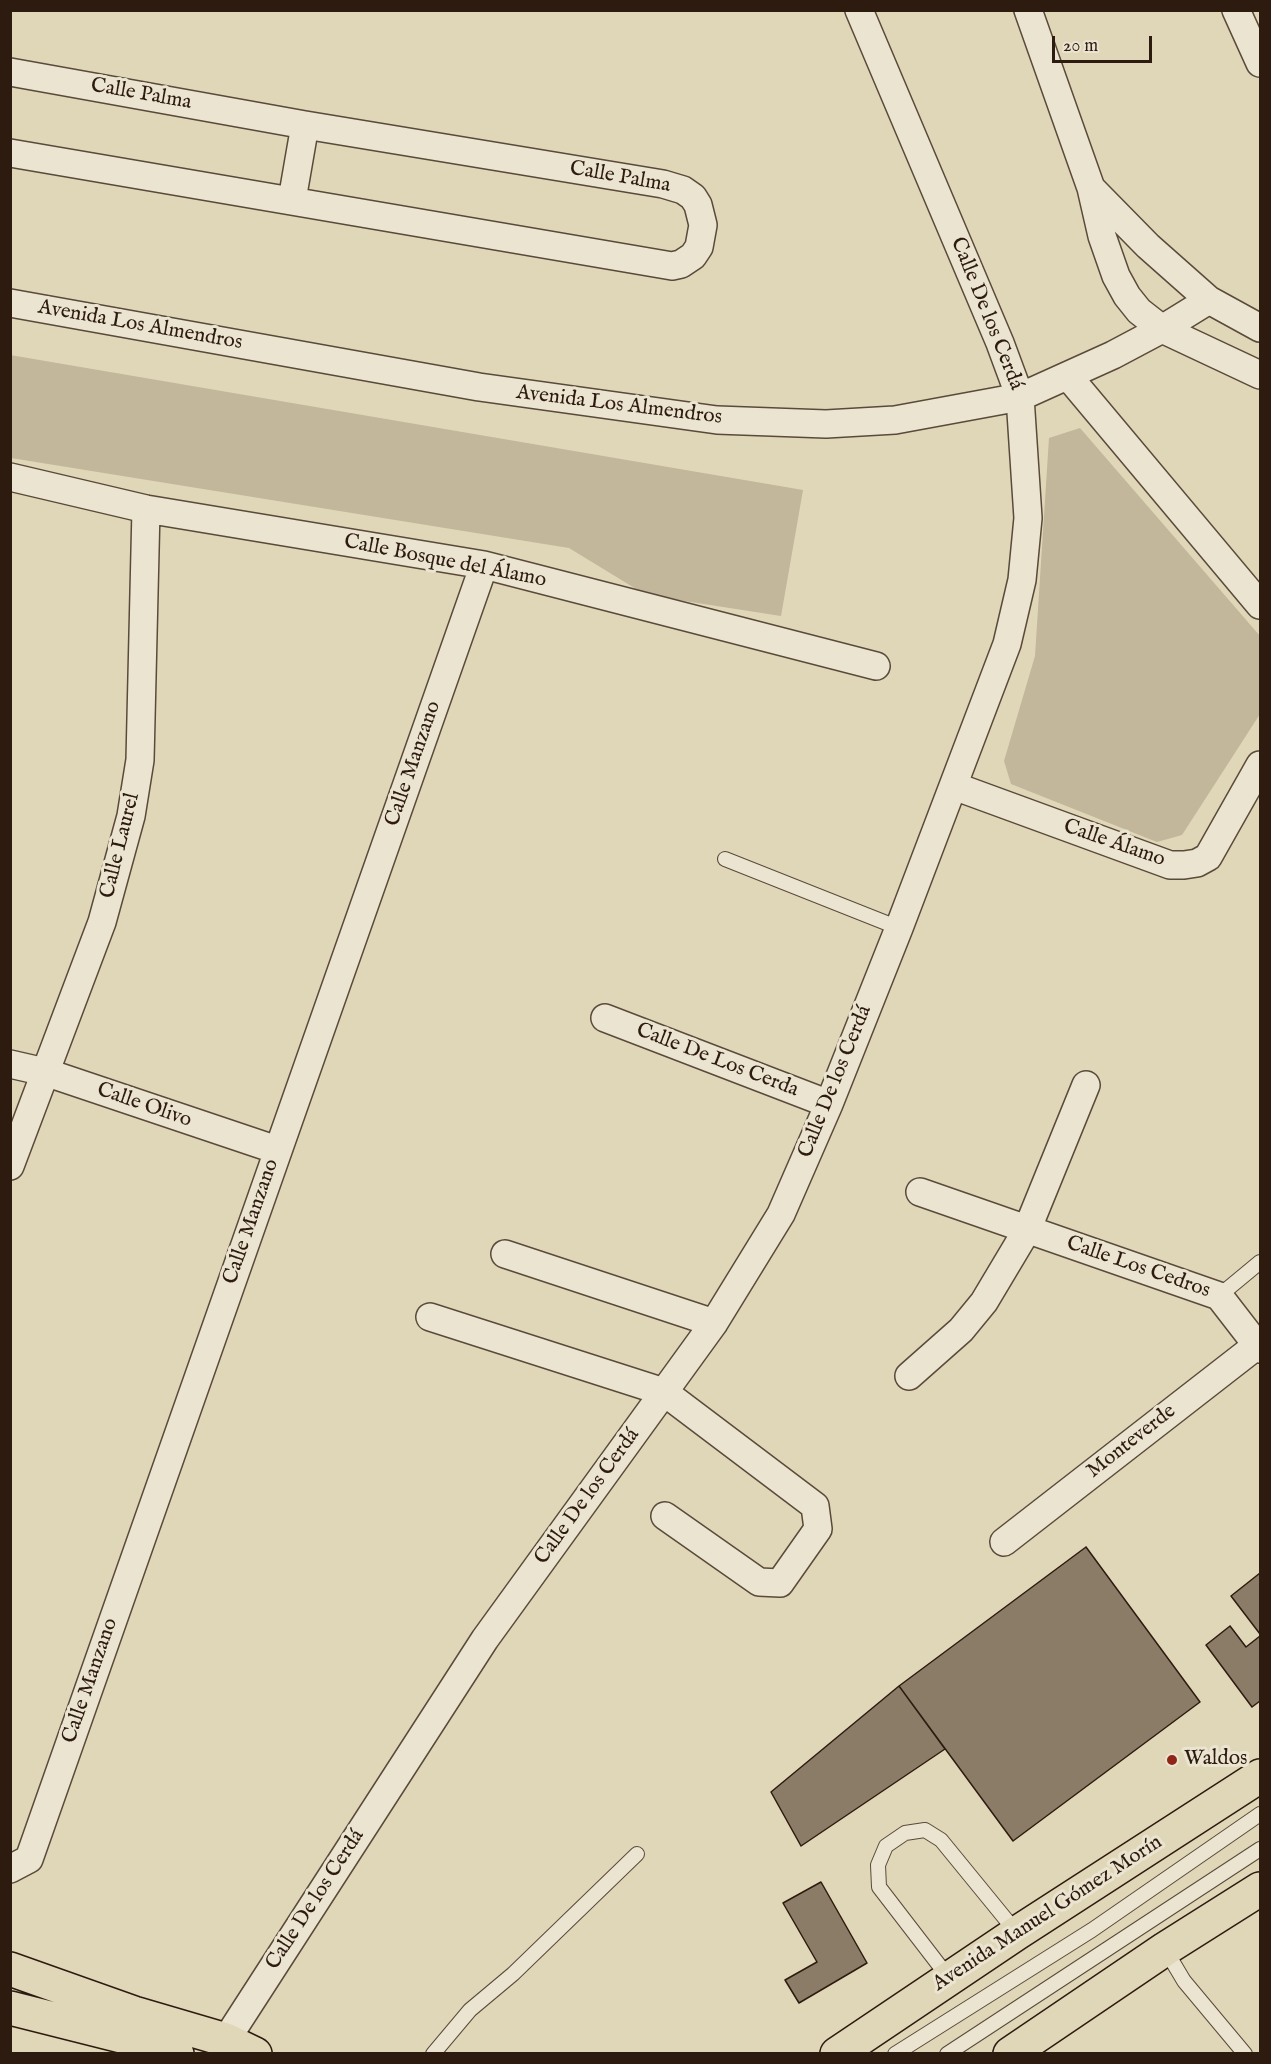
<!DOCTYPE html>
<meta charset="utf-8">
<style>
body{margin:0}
#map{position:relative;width:1271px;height:2064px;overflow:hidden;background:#e0d6b8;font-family:"IM FELL English",serif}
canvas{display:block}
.frame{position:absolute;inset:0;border:12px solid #2e1b10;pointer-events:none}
.scale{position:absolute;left:1052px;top:36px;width:100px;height:27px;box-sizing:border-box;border:3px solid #2e1b10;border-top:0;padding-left:8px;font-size:18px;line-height:21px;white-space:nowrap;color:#2e1b10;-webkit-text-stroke:4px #ebe4d1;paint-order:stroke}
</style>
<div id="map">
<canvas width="1271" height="2064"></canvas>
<div class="frame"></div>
<div class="scale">20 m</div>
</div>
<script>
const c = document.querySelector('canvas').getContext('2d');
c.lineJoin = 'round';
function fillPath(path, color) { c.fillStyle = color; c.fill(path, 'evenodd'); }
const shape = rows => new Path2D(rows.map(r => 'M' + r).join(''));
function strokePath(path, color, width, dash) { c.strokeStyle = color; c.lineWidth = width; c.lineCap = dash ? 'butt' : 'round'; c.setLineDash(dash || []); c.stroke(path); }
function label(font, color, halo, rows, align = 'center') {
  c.font = font + ' "IM FELL English",serif'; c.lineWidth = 6; c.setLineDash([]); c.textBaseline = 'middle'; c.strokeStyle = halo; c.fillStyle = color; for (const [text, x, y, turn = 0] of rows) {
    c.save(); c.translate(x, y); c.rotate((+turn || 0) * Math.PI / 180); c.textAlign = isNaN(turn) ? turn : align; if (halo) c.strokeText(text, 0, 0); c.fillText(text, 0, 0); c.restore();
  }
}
fillPath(shape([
 [10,355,803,490,781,616,646,595,569,548,11,458],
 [1080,428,1260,636,1260,714,1182,835,1157,842,1011,784,1004,761,1035,656,1049,438]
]), '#c2b69b');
const building = shape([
 [1086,1547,1200,1702,1013,1841,899,1686,1086,1547],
 [1260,1573,1260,1634,1231,1596,1260,1573],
 [1230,1626,1246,1647,1260,1636,1260,1701,1252,1707,1206,1645,1230,1626],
 [899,1686,945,1749,801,1846,771,1792,899,1686],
 [821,1882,867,1963,799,2003,785,1980,817,1962,783,1903,821,1882]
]);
fillPath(building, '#8b7c67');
strokePath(building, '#2e1b10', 1.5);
const lane = shape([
 [725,859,899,928],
 [1219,1296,1260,1262],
 [1165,1949,1184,1981,1245,2054],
 [949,1978,879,1887,878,1865,886,1846,905,1833,925,1830,941,1840,1017,1933],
 [433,2054,470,2010,513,1974,637,1854],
 [895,2054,1092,1930,1260,1814],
 [947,2054,1260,1849]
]);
const street = shape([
 [1028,10,1091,188,1102,236,1116,276,1127,296,1139,311,1162,329,1260,375],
 [1236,10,1260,63],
 [10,72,305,125,663,184,683,190,693,197,698,205,703,225,699,247,693,256,681,264,672,266,10,153],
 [1091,188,1148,246,1209,300,1260,328],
 [292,200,305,125],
 [10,303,479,387,717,420,826,424,895,420,1020,397,1113,355,1162,329,1209,300],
 [1068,376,1260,605],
 [10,477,146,509,484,565,876,666],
 [954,786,1170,865,1184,865,1197,863,1208,857,1260,765],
 [605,1018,829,1104],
 [10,1064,45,1072,277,1150],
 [10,1166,102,922,131,816,140,760,146,509],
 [920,1192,1219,1296,1260,1349],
 [505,1254,714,1323],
 [430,1317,664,1392,815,1506,818,1529,780,1583,759,1582,665,1516],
 [909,1376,961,1330,984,1302,1027,1230,1086,1085],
 [1004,1542,1260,1343],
 [10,1869,29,1859,484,565],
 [226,2040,485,1639,714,1323,781,1214,829,1104,899,928,1007,644,1022,580,1028,518,1020,397,1000,343,859,10]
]);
const primary = shape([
 [10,1969,134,2013,226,2040,255,2054],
 [10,2008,149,2043,177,2054],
 [837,2054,1017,1933,1260,1776],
 [1010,2054,1165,1949,1260,1889]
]);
strokePath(lane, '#5a4a3a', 16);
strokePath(street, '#5a4a3a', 30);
strokePath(primary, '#2e1b10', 36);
strokePath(lane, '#ebe4d1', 14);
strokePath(street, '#ebe4d1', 27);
strokePath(primary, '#e0d6b8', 33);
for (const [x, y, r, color] of [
 [1172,1760,6,"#8f2418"]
]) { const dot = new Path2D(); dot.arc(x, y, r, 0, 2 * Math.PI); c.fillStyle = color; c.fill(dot); strokePath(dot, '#ebe4d1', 2); }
label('21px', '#2e1b10', '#ebe4d1', [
 ["Calle Palma",141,95,10],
 ["Calle Palma",620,178,10],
 ["Calle De los Cerdá",986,314,68],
 ["Avenida Los Almendros",140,326,10],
 ["Avenida Los Almendros",619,406,7],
 ["Calle Bosque del Álamo",445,562,11],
 ["Calle Manzano",414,764,-71],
 ["Calle Álamo",1114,844,19],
 ["Calle Laurel",121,846,-76],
 ["Calle De Los Cerda",717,1061,21],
 ["Calle De los Cerdá",836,1082,-68],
 ["Calle Olivo",144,1106,19],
 ["Calle Manzano",252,1222,-71],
 ["Calle Los Cedros",1138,1268,19],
 ["Monteverde",1132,1442,-38],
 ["Calle De los Cerdá",588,1497,-54],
 ["Calle Manzano",91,1681,-71],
 ["Calle De los Cerdá",316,1900,-57],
 ["Avenida Manuel Gómez Morín",1048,1914,-33]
]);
label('21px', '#2e1b10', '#ebe4d1', [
 ["Waldos",1184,1760]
], 'left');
</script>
